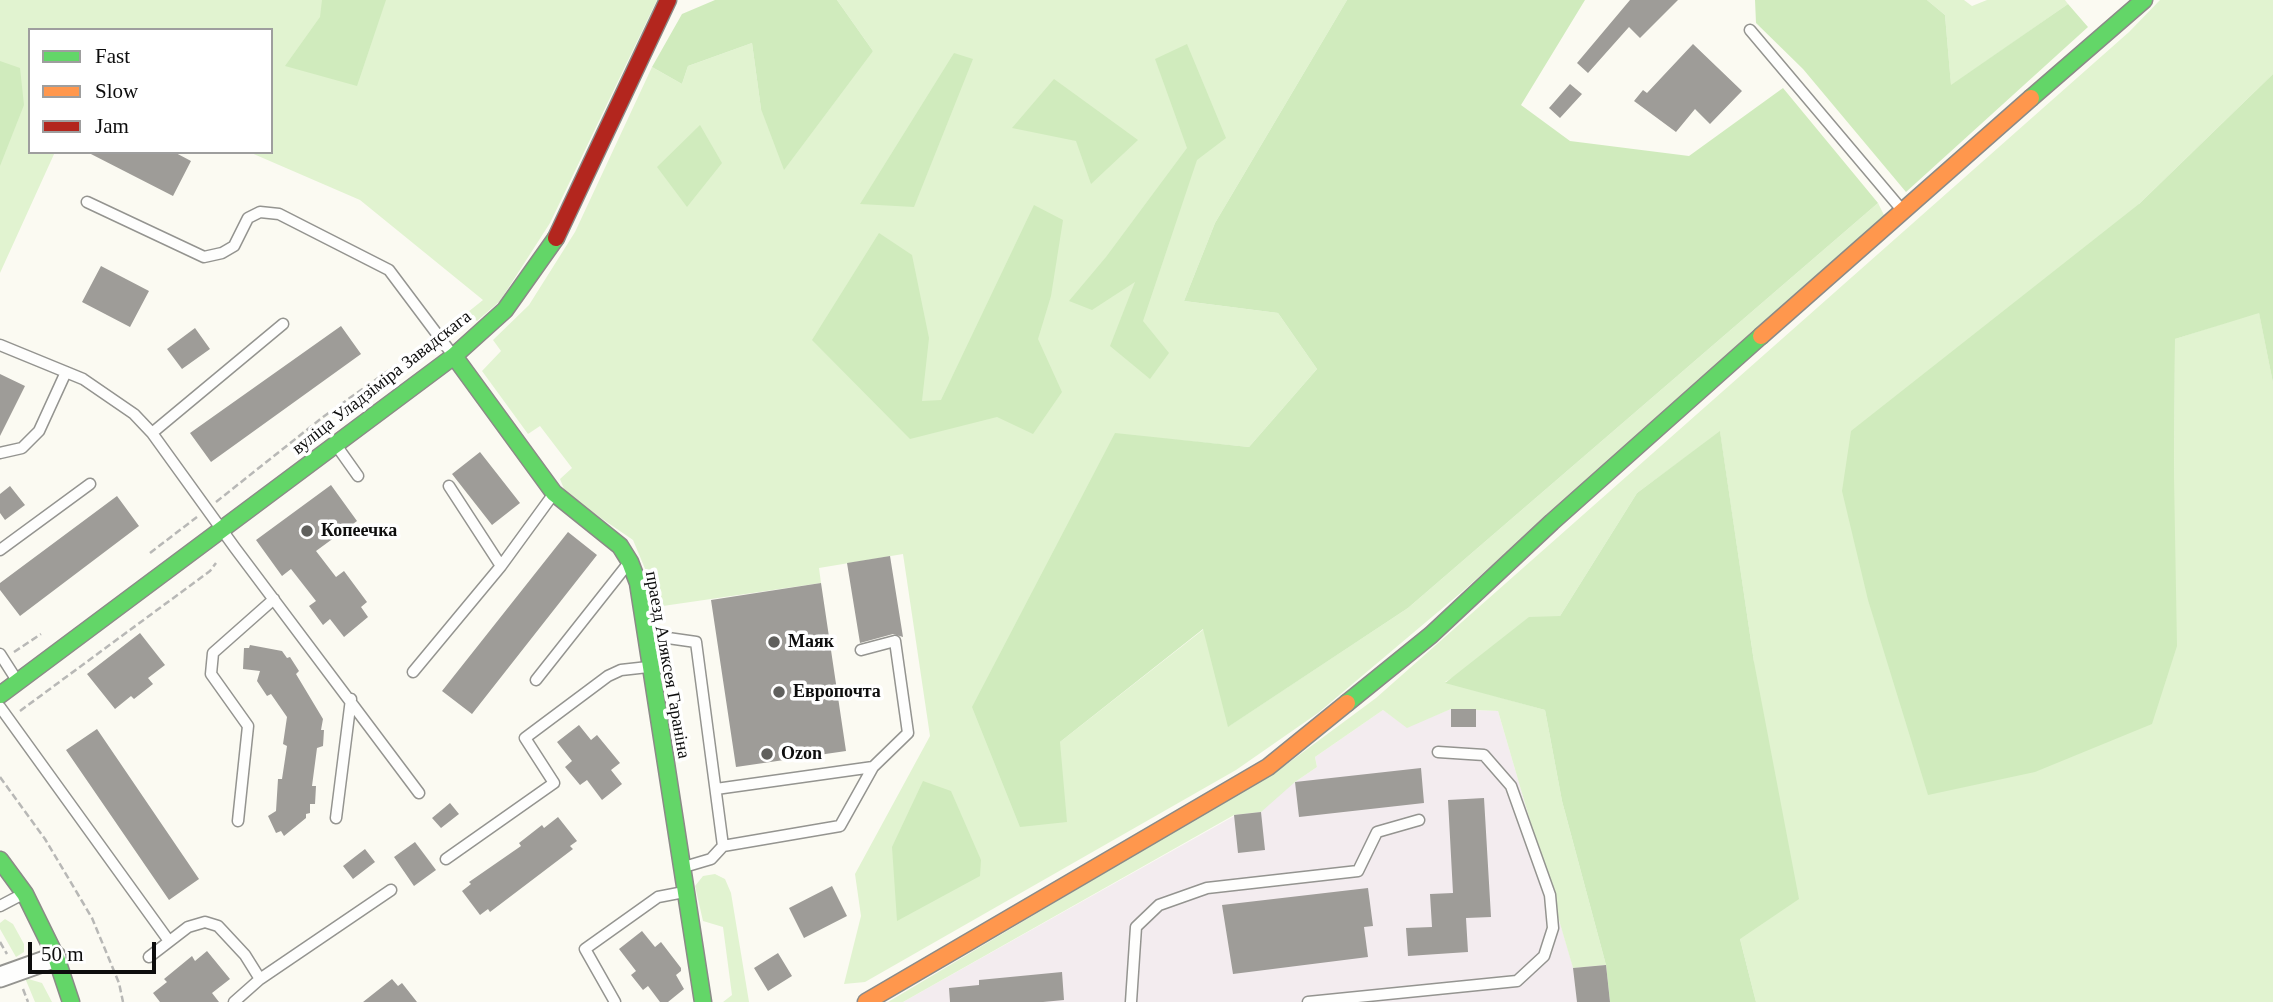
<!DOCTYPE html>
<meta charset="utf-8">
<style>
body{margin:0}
#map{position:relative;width:2273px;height:1002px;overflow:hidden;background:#fbfaf2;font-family:Georgia,serif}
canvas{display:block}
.legend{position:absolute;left:28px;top:28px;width:245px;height:126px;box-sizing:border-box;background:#fff;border:2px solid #9e9e9e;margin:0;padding:9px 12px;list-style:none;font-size:21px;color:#0d0d0d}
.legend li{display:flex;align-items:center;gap:14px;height:35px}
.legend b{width:35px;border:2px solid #9e9e9e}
.scale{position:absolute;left:28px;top:942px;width:128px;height:32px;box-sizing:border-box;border:4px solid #0d0d0d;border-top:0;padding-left:9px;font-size:21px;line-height:24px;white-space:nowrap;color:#0d0d0d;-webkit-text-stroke:5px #fff;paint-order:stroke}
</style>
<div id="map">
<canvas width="2273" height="1002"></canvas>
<ul class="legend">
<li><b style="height:9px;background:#63d668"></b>Fast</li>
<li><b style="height:9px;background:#ff974d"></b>Slow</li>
<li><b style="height:9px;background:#b3261e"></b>Jam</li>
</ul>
<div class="scale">50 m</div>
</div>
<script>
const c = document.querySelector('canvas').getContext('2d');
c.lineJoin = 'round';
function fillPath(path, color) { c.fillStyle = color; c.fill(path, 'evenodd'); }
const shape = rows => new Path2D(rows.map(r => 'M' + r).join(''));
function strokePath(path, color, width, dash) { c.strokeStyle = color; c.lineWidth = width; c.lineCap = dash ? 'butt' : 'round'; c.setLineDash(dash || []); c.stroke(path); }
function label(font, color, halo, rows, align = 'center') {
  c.font = font + ' Georgia,serif'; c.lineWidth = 7; c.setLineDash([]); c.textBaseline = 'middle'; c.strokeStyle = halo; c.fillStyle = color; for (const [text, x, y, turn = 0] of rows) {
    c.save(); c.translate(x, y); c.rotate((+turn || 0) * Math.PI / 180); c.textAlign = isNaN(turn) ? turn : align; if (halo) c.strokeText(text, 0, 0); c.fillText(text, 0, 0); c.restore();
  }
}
fillPath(shape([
 [1451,709,1498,711,1573,967,1606,965,1610,1002,903,1002,1295,782,1317,767,1315,757,1383,710,1407,727]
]), '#f3ecef');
fillPath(shape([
 [0,0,657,0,550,223,500,301,477,321,468,312,483,300,360,200,249,152,271,152,271,30,30,30,30,152,55,152,0,273],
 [837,0,1347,0,1215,223,1184,301,1278,313,1317,369,1249,447,1115,434,1060,742,1204,629,1229,726,1408,608,1878,203,1885,217,1464,590,1318,713,1236,770,865,982,844,984,861,916,855,874,930,736,903,554,819,568,821,583,656,607,646,571,633,540,566,494,560,479,572,468,540,426,528,434,482,371,501,351,493,340,529,305,575,232,652,67,682,84,688,66,752,43,761,109,873,51],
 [1927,0,1964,0,1972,6,1987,0,2065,0,2068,4,1951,86,1945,15],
 [2160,0,2273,0,2273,74,2139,204,2174,477,2175,339,2259,312,2273,383,2273,1002,1756,1002,1740,939,1754,662,1720,432,1637,493,1560,616,1445,682,1545,710,1562,801,1606,965,1573,968,1498,711,1451,709,1407,728,1383,710,1315,757,1317,767,1295,782,1261,812,1234,815,903,1002,888,1002,1287,764,1376,698,2129,32],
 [715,874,725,879,731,893,749,1002,723,1002,732,995,723,927,703,921,695,886,703,876],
 [5,919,13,924,24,944,24,952,16,957,0,929,0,923],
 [25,978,42,983,52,1002,35,1002]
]), '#e1f3d0');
fillPath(shape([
 [322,0,386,0,357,86,285,66,320,17],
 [715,0,837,0,873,51,784,170,761,109,752,43,688,66,682,84,652,67,682,14],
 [1347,0,1585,0,1521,105,1570,141,1689,156,1783,88,1878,203,1408,608,1228,727,1203,629,1060,742,1067,822,1020,827,972,707,1115,433,1249,447,1317,369,1278,313,1184,301,1215,223],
 [1755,0,1927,0,1945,15,1951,85,2068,4,2088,27,1906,192,1803,69,1756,23],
 [1187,44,1226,138,1197,160,1143,321,1169,353,1150,379,1110,346,1135,282,1092,310,1069,301,1106,257,1187,148,1155,59],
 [954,53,973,59,914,207,860,204],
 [0,61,20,68,24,105,0,166],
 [2273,74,2273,383,2259,313,2175,339,2174,477,2177,646,2152,724,2035,772,1928,795,1868,600,1842,491,1851,431,2139,204],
 [1054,79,1138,140,1091,184,1076,141,1012,128],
 [700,125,722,163,687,207,657,167],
 [1034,205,1063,220,1051,296,1038,339,1062,392,1033,434,997,417,910,439,812,340,879,233,912,255,929,338,922,401,941,400],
 [1720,431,1754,662,1799,899,1740,939,1756,1002,1610,1002,1606,965,1562,801,1545,710,1445,683,1529,617,1560,616,1637,493],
 [923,781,951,791,981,860,980,876,897,921,892,847]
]), '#d0ebbd');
fillPath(shape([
 [1630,0,1678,0,1640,38,1629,27,1588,73,1577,63],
 [1693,44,1742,91,1710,124,1695,109,1676,132,1634,101,1643,90,1647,93],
 [1570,84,1582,94,1560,118,1549,108],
 [87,152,174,152,191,161,173,196],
 [101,266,149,291,130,327,82,302],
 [341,326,361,354,211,462,190,433],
 [195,328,210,349,182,369,167,349],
 [0,374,25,386,0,436],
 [480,452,520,503,492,525,452,474],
 [331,485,357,521,316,551,336,577,344,571,367,602,361,607,368,617,344,637,330,619,323,625,309,606,316,601,291,569,282,576,256,540],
 [10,486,25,505,5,520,0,513,0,494],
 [117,496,139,526,20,616,0,590,0,583],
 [568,532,597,555,472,714,442,691],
 [890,556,903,637,893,634,860,643,847,563],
 [821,583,846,751,736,767,711,600],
 [140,633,165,665,148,678,153,684,134,699,131,696,115,709,87,674],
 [250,645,282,651,287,658,290,657,299,671,296,674,323,719,321,730,324,730,323,746,317,748,312,786,316,786,315,804,310,804,310,813,306,814,306,818,284,836,281,831,276,833,268,816,276,811,278,779,282,779,287,746,283,744,287,717,271,694,267,696,257,681,260,671,243,669,244,648,249,648],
 [1451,709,1476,709,1476,727,1451,727],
 [579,725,591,740,597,735,620,763,611,770,622,784,602,800,587,780,580,785,565,767,572,761,557,742],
 [97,729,199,879,169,900,66,750],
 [1421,768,1424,803,1299,817,1295,782],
 [1484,798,1491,917,1466,918,1468,952,1408,956,1406,928,1432,927,1430,894,1453,893,1448,800],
 [450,803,459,814,441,828,432,818],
 [1261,812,1265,850,1238,853,1234,815],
 [558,817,577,841,570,846,573,849,490,912,488,909,480,915,462,891,471,884,469,882,521,846,519,843,542,825,544,828],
 [415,842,436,870,414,886,394,857],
 [365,849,375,862,353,879,343,866],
 [832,886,847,916,804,938,789,908],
 [1368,888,1373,926,1364,927,1368,957,1233,974,1222,905],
 [642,931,655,947,661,942,681,968,681,971,676,975,684,989,668,1002,660,1002,648,986,643,990,631,975,636,971,619,949],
 [207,951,230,979,212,993,219,1002,160,1002,153,993,167,982,164,979,192,956,195,961],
 [778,953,792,976,768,991,754,968],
 [1606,965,1610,1002,1577,1002,1573,968],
 [1062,972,1064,1000,1043,1002,950,1002,949,988,979,985,979,980],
 [392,979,398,986,402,983,417,1002,363,1002]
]), '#9e9c98');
const lane = shape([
 [1750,30,1902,210],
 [87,202,204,257,222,253,234,246,248,218,260,212,279,214,389,270,452,354],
 [0,345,83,379,134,414,152,433,235,548,419,793],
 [152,433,283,324],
 [336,445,358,476],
 [0,453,22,448,39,431,66,372],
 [449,486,501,566],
 [0,550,90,484],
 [650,644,661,637,696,642,723,846],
 [0,654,16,679],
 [413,672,501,566,552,496],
 [536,680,627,565],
 [0,707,169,941],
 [716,789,873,767],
 [336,818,351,699],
 [238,821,248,726,211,674,213,653,274,599],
 [446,859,554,783,525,738,608,676,621,670,648,667],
 [684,867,711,859,723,846,840,826,873,767,908,733,895,641,861,650],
 [0,906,21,895],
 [149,957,188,927,205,922,218,926,245,955,260,979,234,1002],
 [260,979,391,890],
 [615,1002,585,949,658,897,684,892],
 [1131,1002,1136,927,1159,905,1207,888,1358,871,1377,832,1419,820],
 [1308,1002,1517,981,1544,956,1553,928,1550,895,1511,786,1484,755,1438,752]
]);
const street = shape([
 [0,977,56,957]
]);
const fast = shape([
 [2031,98,2144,0],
 [454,356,554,493,620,546,630,562,638,583,703,1002],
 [0,695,454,356,505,310,556,238],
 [1347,703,1431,635,1552,522,1761,336],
 [0,860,25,894,56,957,71,1002]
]);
const slow = shape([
 [1761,336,2031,98],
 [866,1002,1268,767,1347,703]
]);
const jam = shape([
 [556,238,668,0]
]);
strokePath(lane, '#949490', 13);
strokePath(street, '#949490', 23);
strokePath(fast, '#8b8a87', 19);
strokePath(slow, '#8b8a87', 19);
strokePath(jam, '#8b8a87', 19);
strokePath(shape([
 [216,502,323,417,426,344],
 [150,553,197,517],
 [14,652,41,634],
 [20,711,210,571,216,563],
 [0,777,45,839,92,918,119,983,123,1002],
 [0,942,7,954],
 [23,989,28,1002]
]), '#b8b8b6', 2.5, [7, 3.5]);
strokePath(lane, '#fefefd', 10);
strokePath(street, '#fefefd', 19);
strokePath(fast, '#63d668', 16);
strokePath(slow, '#ff974d', 16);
strokePath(jam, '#b3261e', 16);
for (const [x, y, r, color] of [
 [307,531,7,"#60605d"],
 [774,642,7,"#60605d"],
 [779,692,7,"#60605d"],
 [767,754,7,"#60605d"]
]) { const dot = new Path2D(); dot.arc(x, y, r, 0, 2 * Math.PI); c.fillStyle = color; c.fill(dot); strokePath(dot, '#fff', 2.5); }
label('18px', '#0d0d0d', '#fff', [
 ["вуліца Уладзіміра Завадскага",382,383,-38],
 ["праезд Аляксея Гараніна",667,665,80]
]);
label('bold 18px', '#0d0d0d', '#fff', [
 ["Копеечка",321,531],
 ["Маяк",788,642],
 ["Европочта",793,692],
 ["Ozon",781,754]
], 'left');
</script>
